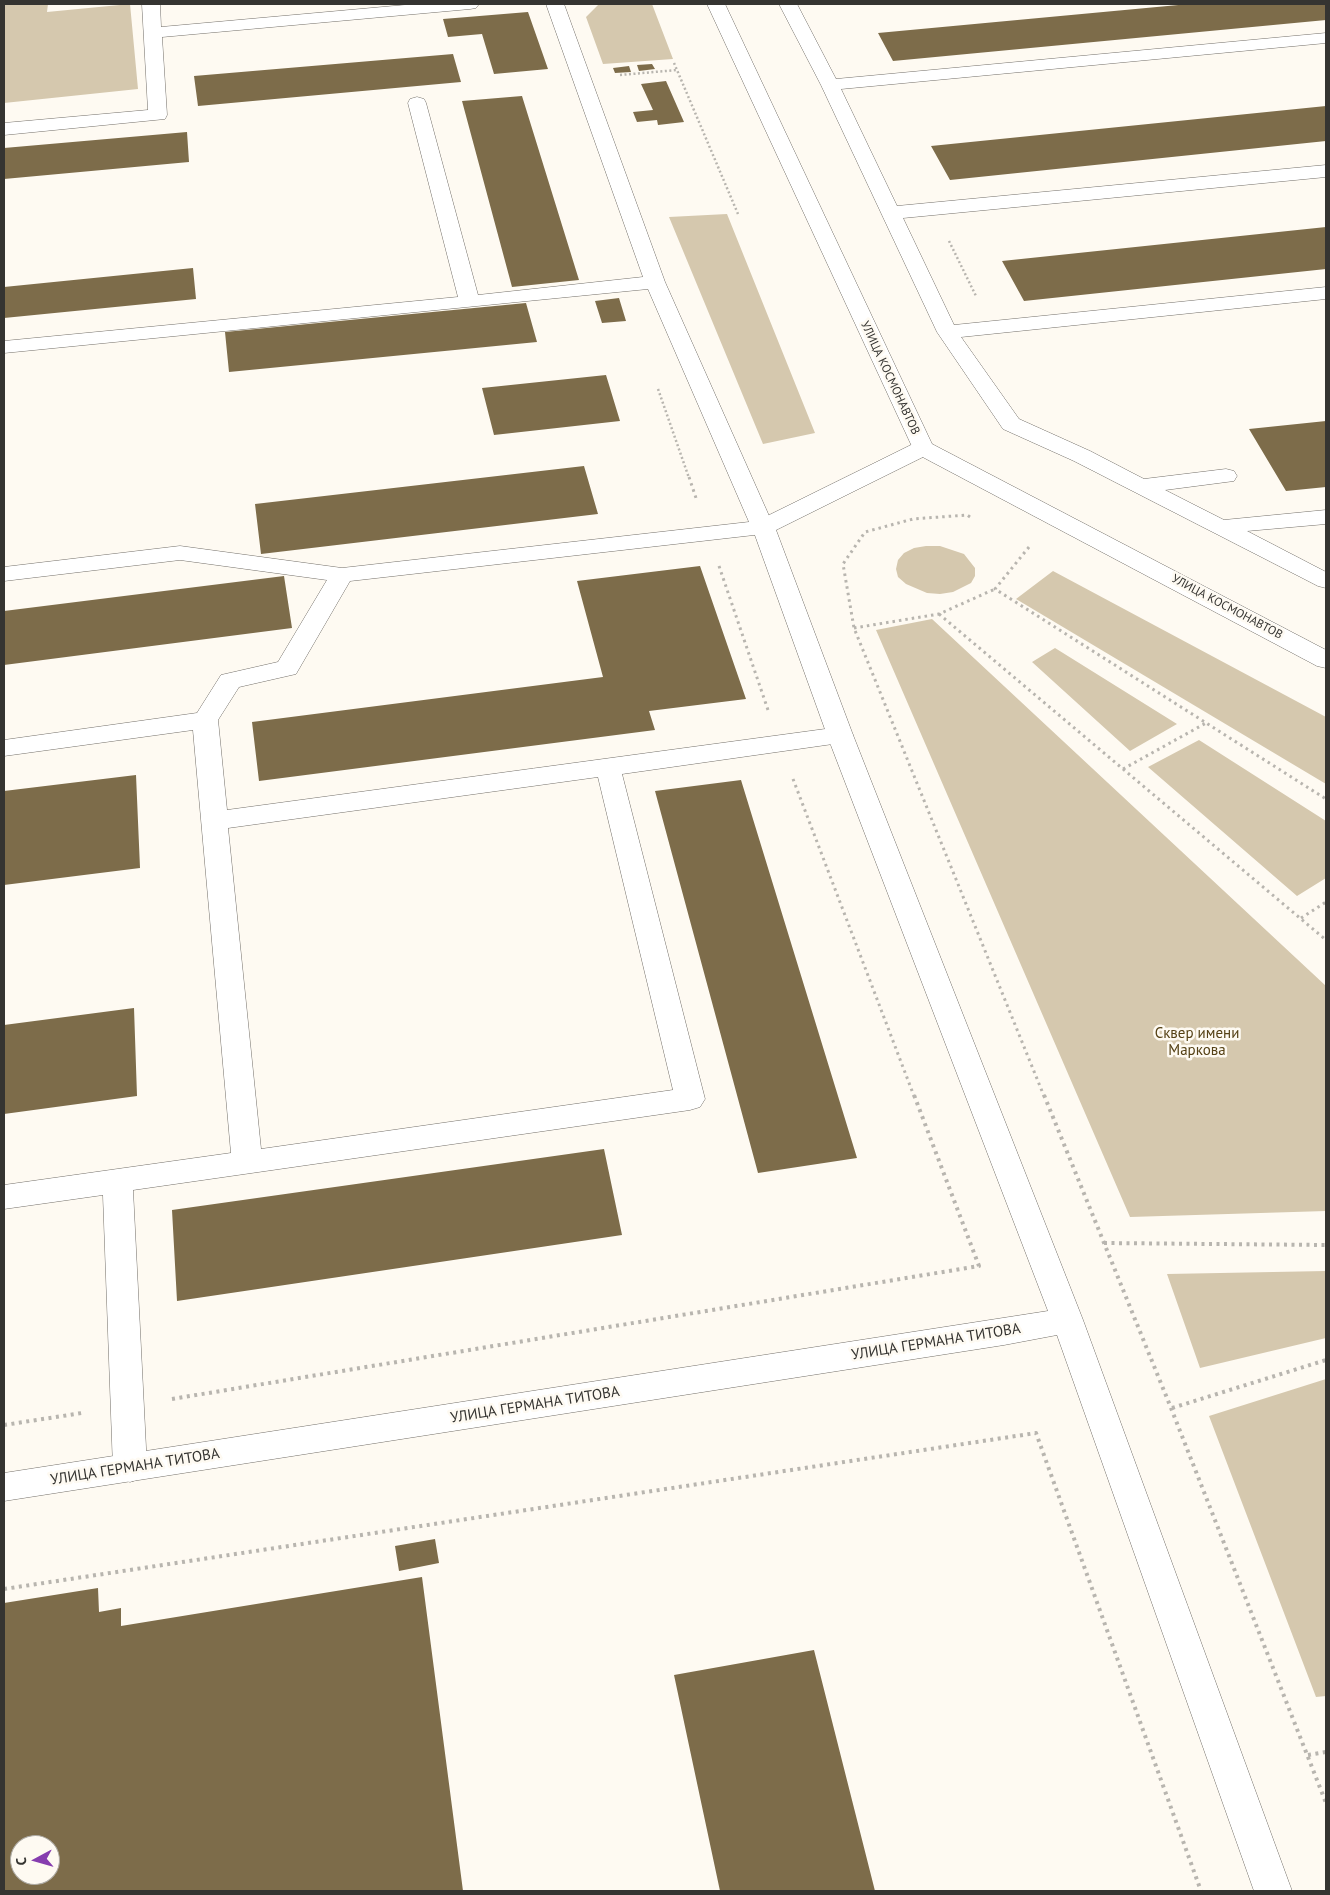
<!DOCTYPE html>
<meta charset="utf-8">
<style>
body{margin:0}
#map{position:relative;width:1330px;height:1895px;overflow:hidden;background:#fefaf2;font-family:"PT Sans",sans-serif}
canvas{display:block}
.frame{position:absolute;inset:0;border:5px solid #353431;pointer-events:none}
.north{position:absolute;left:10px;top:1835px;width:50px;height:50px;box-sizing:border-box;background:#fefaf2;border:1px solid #aeaba5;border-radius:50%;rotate:264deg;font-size:14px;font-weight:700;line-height:20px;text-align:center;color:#353431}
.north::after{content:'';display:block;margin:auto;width:18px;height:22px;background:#863daf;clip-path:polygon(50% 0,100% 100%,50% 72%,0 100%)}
</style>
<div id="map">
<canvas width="1330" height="1895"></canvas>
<div class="frame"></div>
<div class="north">С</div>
</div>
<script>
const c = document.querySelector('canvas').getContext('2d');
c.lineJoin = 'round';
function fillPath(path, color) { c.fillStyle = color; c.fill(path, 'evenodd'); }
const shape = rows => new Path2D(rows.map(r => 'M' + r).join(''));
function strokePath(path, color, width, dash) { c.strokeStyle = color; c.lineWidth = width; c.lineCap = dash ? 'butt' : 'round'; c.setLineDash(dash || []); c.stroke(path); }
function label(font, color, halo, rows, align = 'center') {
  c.font = font + ' "PT Sans",sans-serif'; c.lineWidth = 5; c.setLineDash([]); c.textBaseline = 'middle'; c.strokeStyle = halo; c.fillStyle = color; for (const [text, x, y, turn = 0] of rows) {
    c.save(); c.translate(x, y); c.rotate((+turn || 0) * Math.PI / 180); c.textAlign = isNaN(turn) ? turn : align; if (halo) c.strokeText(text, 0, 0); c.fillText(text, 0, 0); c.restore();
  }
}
fillPath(shape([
 [4,4,48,4,47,12,130,4,138,89,4,103],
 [599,4,652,4,673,59,603,64,586,17],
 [727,214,815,433,763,444,669,217],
 [926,546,940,546,964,554,975,568,975,576,971,583,953,592,940,594,927,593,906,584,898,577,896,569,898,560,904,553,914,548],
 [1053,571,1326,717,1326,784,1016,599],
 [932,619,1326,986,1326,1211,1130,1217,876,630],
 [1055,648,1177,724,1130,751,1032,662],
 [1199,740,1326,821,1326,878,1297,896,1148,767],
 [1326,1271,1326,1338,1200,1368,1167,1274],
 [1326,1379,1326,1696,1316,1697,1209,1416]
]), '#d5c8ae');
fillPath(shape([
 [1189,4,1326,4,1326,20,893,61,878,33],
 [528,12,548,69,494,74,482,34,448,37,443,19],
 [453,54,461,82,198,106,194,76],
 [652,64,655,69,639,71,637,65],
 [629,66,631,72,615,73,613,68],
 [666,81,684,122,658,125,657,120,637,122,633,112,653,110,641,84],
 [522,96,579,280,512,287,462,101],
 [1326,106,1326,141,950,180,931,146],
 [187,132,189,162,4,179,4,148],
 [1326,227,1326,269,1024,301,1002,261],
 [193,268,196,299,4,318,4,287],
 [619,298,626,321,602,323,595,301],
 [526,303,537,342,229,372,225,332],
 [606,375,620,421,494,435,482,388],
 [1326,421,1326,487,1286,491,1249,429],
 [584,466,598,514,261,554,255,504],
 [700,566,746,699,649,711,655,730,259,781,252,722,603,677,577,581],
 [284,576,292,628,4,665,4,611],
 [136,775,140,868,4,885,4,791],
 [741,780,857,1158,758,1173,655,791],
 [134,1008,137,1096,4,1114,4,1025],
 [604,1149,622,1235,177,1301,172,1210],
 [435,1539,439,1563,399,1571,395,1546],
 [422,1577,463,1891,4,1891,4,1603,98,1588,99,1612,121,1608,121,1626],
 [20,1845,50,1845,50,1875,20,1875],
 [814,1650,875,1891,720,1891,674,1675]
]), '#7d6c4a');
const lane = shape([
 [142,4,160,4,161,27,416,4,479,4,476,8,470,9,162,37,167,115,165,119,4,135,4,123,148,110,142,4],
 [546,4,564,4,665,282,774,527,771,532,763,534,350,581,296,674,239,687,218,720,227,810,840,727,849,729,853,735,849,741,840,743,622,774,705,1099,700,1107,690,1110,133,1190,147,1468,142,1478,130,1482,118,1478,113,1468,103,1195,4,1209,4,1185,231,1153,193,730,4,756,4,740,197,713,221,675,278,662,327,580,180,560,4,581,4,567,180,546,342,568,749,522,648,289,4,353,4,341,458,297,408,103,410,99,417,97,424,99,426,103,478,295,643,277,546,4],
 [598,777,673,1090,261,1149,228,828,598,777],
 [779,4,797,4,836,79,1326,33,1326,43,841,89,897,206,1326,165,1326,177,903,218,954,325,1326,287,1326,299,961,337,1019,419,1090,451,1144,479,1226,469,1234,471,1237,476,1234,481,1165,490,1224,520,1326,510,1326,524,1247,531,1326,572,1326,588,1318,586,1074,461,1003,429,937,332,821,85,779,4]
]);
const street = shape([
 [923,441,931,443,934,448,931,453,776,530,853,735,1083,1320,1292,1891,1254,1891,1057,1335,1004,1345,4,1501,4,1473,1048,1311,827,735,752,527,755,522,915,443,923,441]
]);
const secondary = shape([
 [707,4,725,4,932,444,1326,650,1326,668,1317,666,915,453,707,4]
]);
strokePath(lane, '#736f69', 1);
strokePath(street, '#736f69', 1);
strokePath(secondary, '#736f69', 1);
strokePath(shape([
 [674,63,738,214],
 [620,75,677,70],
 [949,241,976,296],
 [658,389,689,478]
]), '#b8b5af', 2.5, [2, 2.5]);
strokePath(shape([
 [689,477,697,501],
 [970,517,967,515,913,519,865,532,843,564,854,628,1044,1096],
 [1029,547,995,589,1326,799],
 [719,566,768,710],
 [939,614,1326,940],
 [854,628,939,614,995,589],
 [1123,769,1206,723],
 [793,779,914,1096],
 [1301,918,1326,902]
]), '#b8b5af', 3, [2.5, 4]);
strokePath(shape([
 [1044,1095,1171,1408,1326,1803],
 [1104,1243,1326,1245],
 [172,1399,979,1266,914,1095],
 [1172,1408,1326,1360],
 [4,1425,82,1413],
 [4,1589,1036,1433,1201,1891],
 [1308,1755,1326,1752]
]), '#b8b5af', 4, [3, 4.5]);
fillPath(lane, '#fff');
fillPath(street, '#fff');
fillPath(secondary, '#fff');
label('12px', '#353431', '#fefaf2', [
 ["УЛИЦА КОСМОНАВТОВ",890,378,65],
 ["УЛИЦА КОСМОНАВТОВ",1227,607,28]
]);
label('15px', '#554115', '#fefaf2', [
 ["Сквер имени",1197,1034],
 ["Маркова",1197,1051]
]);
label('15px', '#353431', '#fefaf2', [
 ["УЛИЦА ГЕРМАНА ТИТОВА",936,1342,-9],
 ["УЛИЦА ГЕРМАНА ТИТОВА",535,1405,-9],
 ["УЛИЦА ГЕРМАНА ТИТОВА",135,1467,-9]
]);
</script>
